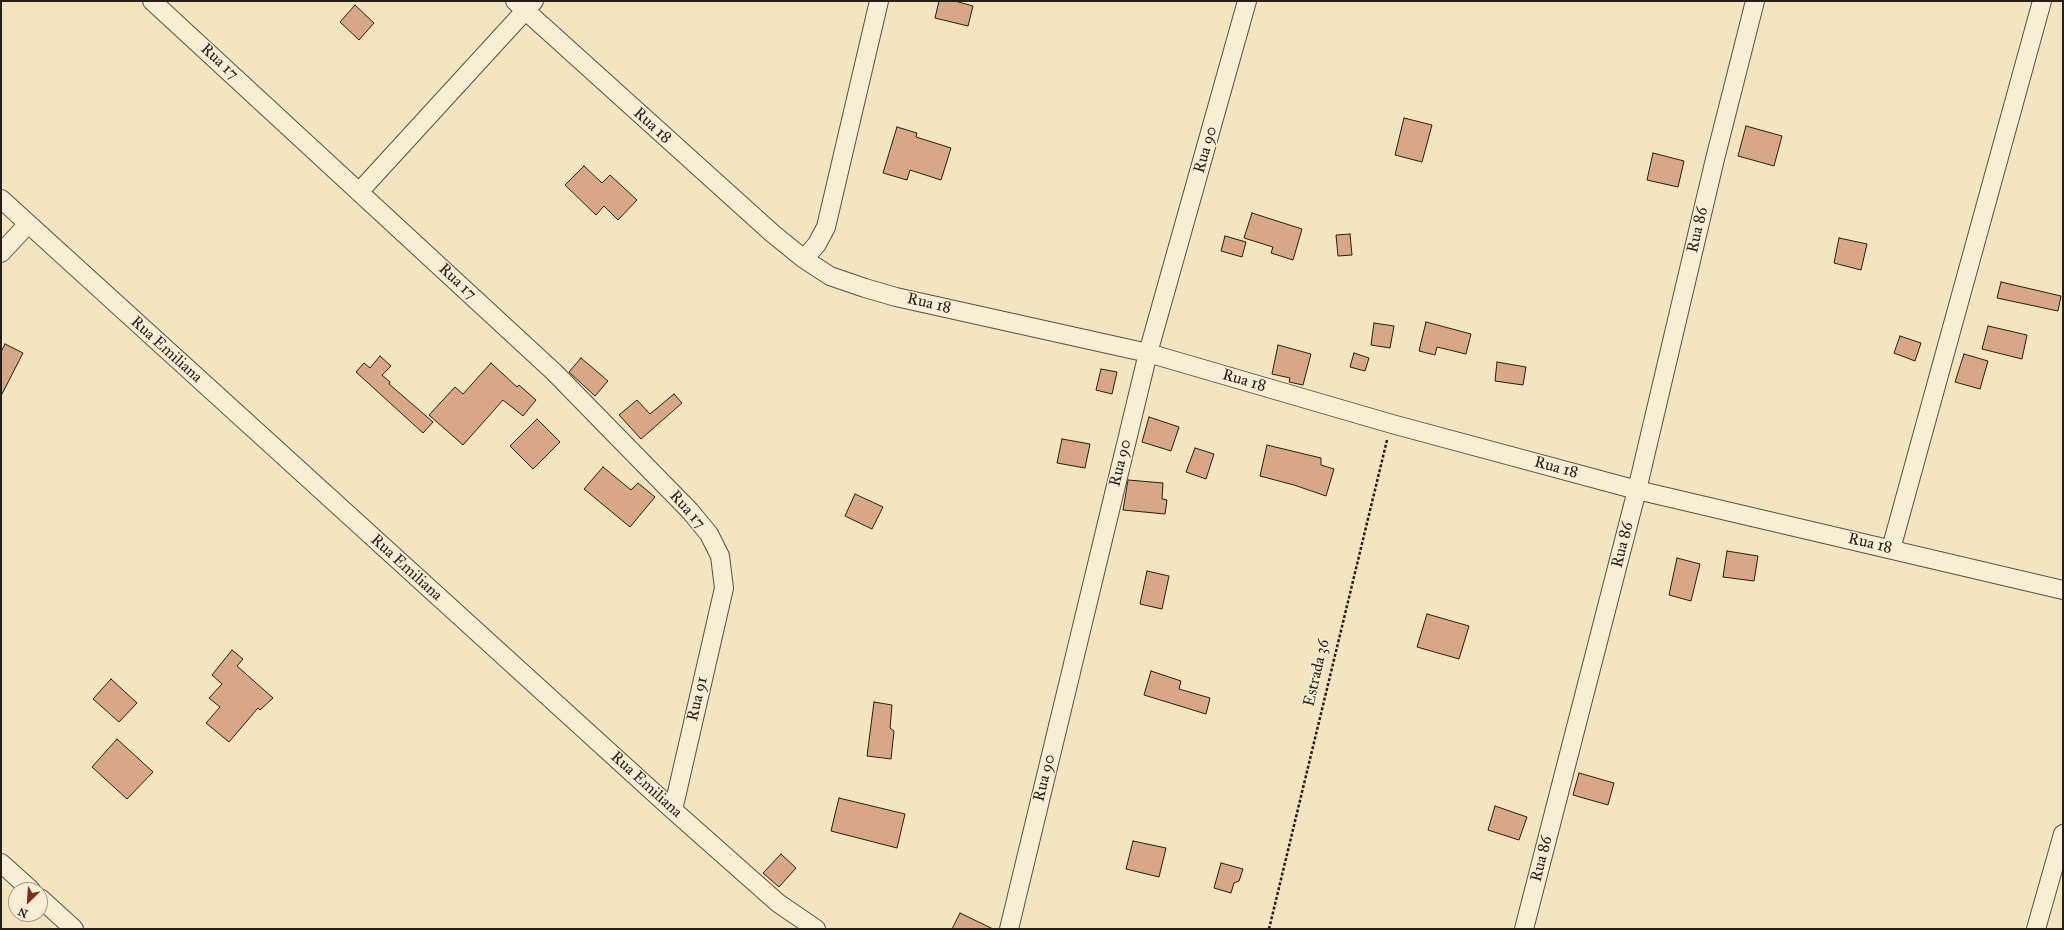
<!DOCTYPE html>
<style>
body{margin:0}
#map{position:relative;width:2064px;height:930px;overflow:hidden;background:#f2e5c0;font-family:"IM FELL Great Primer",serif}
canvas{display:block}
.frame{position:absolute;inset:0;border:2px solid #271e16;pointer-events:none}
.north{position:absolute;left:8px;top:882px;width:40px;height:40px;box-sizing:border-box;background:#f7eed6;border:1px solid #a49b89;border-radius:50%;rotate:205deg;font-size:11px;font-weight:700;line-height:16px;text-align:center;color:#271e16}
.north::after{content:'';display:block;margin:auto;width:14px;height:18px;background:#8f2418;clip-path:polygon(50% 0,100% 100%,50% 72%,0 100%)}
</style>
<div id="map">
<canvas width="2064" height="930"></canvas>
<div class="frame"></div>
<div class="north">N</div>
</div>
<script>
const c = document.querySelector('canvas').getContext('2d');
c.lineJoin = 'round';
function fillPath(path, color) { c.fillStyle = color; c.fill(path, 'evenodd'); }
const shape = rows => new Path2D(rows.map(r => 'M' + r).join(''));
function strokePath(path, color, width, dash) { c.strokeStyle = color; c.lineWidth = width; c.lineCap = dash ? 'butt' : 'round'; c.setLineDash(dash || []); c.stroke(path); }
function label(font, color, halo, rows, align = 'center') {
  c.font = font + ' "IM FELL Great Primer",serif'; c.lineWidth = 3; c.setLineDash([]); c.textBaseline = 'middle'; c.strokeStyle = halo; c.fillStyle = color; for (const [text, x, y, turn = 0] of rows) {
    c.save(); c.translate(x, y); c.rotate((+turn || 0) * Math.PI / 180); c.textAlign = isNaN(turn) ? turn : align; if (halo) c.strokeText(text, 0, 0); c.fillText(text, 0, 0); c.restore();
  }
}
const building = shape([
 [939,1,955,1,973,6,968,26,935,18,939,1],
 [355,5,374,23,359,40,340,22,355,5],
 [1404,118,1432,125,1422,162,1395,155,1404,118],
 [1746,126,1782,136,1774,166,1738,156,1746,126],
 [897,127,917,133,916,137,951,148,941,180,910,170,907,180,883,173,897,127],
 [1653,153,1684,161,1678,187,1647,180,1653,153],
 [584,166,602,183,610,175,637,200,618,220,604,206,596,215,565,185,584,166],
 [1252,213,1302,229,1293,260,1271,253,1273,247,1244,238,1252,213],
 [1350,234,1352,255,1338,256,1336,235,1350,234],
 [1225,236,1246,242,1242,257,1221,251,1225,236],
 [1839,238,1867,244,1861,270,1834,263,1839,238],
 [2001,282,2061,296,2058,311,1997,298,2001,282],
 [1426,322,1471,334,1466,354,1437,347,1435,355,1419,351,1426,322],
 [1374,323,1394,326,1390,348,1371,345,1374,323],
 [1988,326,2027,335,2022,359,1982,349,1988,326],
 [1900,336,1921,343,1915,361,1894,353,1900,336],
 [5,344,23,353,1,396,1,352,5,344],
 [1278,345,1311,354,1303,385,1289,382,1290,378,1272,374,1278,345],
 [1354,353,1369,358,1365,371,1350,367,1354,353],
 [1964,354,1988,361,1980,389,1955,382,1964,354],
 [380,356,391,366,382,375,390,382,389,384,433,422,423,433,356,372,364,363,370,368,380,356],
 [581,358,608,381,595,396,569,372,581,358],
 [1497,362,1526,367,1523,385,1495,381,1497,362],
 [491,363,517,387,519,385,536,400,523,416,503,400,463,445,429,415,455,387,463,394,491,363],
 [1101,369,1117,372,1112,394,1096,390,1101,369],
 [674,394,682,403,641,439,619,415,637,400,650,414,674,394],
 [1149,417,1179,427,1171,451,1142,442,1149,417],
 [537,419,560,442,533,469,510,446,537,419],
 [1062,439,1090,444,1085,468,1057,463,1062,439],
 [1267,445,1321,458,1321,465,1334,469,1326,496,1294,485,1260,476,1267,445],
 [1195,448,1214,454,1206,479,1186,472,1195,448],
 [603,467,631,490,638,483,655,497,630,527,584,489,603,467],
 [1128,480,1163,483,1162,499,1167,500,1165,514,1123,510,1128,480],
 [855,494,883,507,872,529,845,516,855,494],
 [1727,551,1758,556,1754,581,1723,577,1727,551],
 [1677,558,1700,564,1691,601,1669,595,1677,558],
 [1147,571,1169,576,1162,609,1140,604,1147,571],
 [1427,614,1469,626,1459,659,1417,647,1427,614],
 [232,650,243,659,237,666,273,698,260,710,258,708,229,742,206,723,220,707,209,698,222,684,212,675,232,650],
 [1151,671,1181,681,1179,689,1210,698,1206,714,1144,695,1151,671],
 [111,679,137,703,119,722,93,699,111,679],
 [874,702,892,705,890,728,894,731,891,759,867,756,874,702],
 [117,739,153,772,127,799,92,767,117,739],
 [1579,773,1614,783,1608,805,1573,795,1579,773],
 [839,798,905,814,897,848,831,831,839,798],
 [1495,806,1527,817,1519,840,1488,830,1495,806],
 [1133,841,1166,848,1159,877,1126,869,1133,841],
 [781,854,796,868,779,887,763,873,781,854],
 [1221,863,1243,869,1239,881,1234,883,1231,893,1214,888,1221,863],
 [960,913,993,929,952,929,960,913]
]);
fillPath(building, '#d8a886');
strokePath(building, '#271e16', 1);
const minor = shape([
 [152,1,554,372,690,511,709,534,720,556,724,588,673,810],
 [515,1,772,233,804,259,830,276,865,288,896,297,1148,353,1392,424,1637,490,2063,590],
 [359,192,534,1],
 [1,199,673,810,778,903,816,929],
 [1,253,28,224],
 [804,259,817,244,826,227,879,1],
 [1891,549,2042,1],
 [1,863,31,890],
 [40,898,74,929],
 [1009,929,1148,353,1247,1],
 [1524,929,1637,490,1715,159,1755,1],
 [2036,929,2063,834]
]);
strokePath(minor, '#5a5040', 20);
strokePath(shape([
 [1269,929,1387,440]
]), '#271e16', 2.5, [3, 2]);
strokePath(minor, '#f7eed6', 18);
label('16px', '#271e16', '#f7eed6', [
 ["Rua 17",219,62,43],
 ["Rua 18",652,126,42],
 ["Rua 90",1206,150,-74],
 ["Rua 86",1698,230,-77],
 ["Rua 17",457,282,43],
 ["Rua 18",929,304,13],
 ["Rua Emiliana",166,350,42],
 ["Rua 18",1244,381,16],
 ["Rua 90",1121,463,-76],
 ["Rua 18",1556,468,15],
 ["Rua 17",687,510,48],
 ["Rua 18",1870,544,13],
 ["Rua 86",1623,545,-76],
 ["Rua Emiliana",406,568,42],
 ["Estrada 36",1317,673,-77],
 ["Rua 91",698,699,-77],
 ["Rua 90",1045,778,-76],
 ["Rua Emiliana",646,785,42],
 ["Rua 86",1542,859,-76]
]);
</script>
